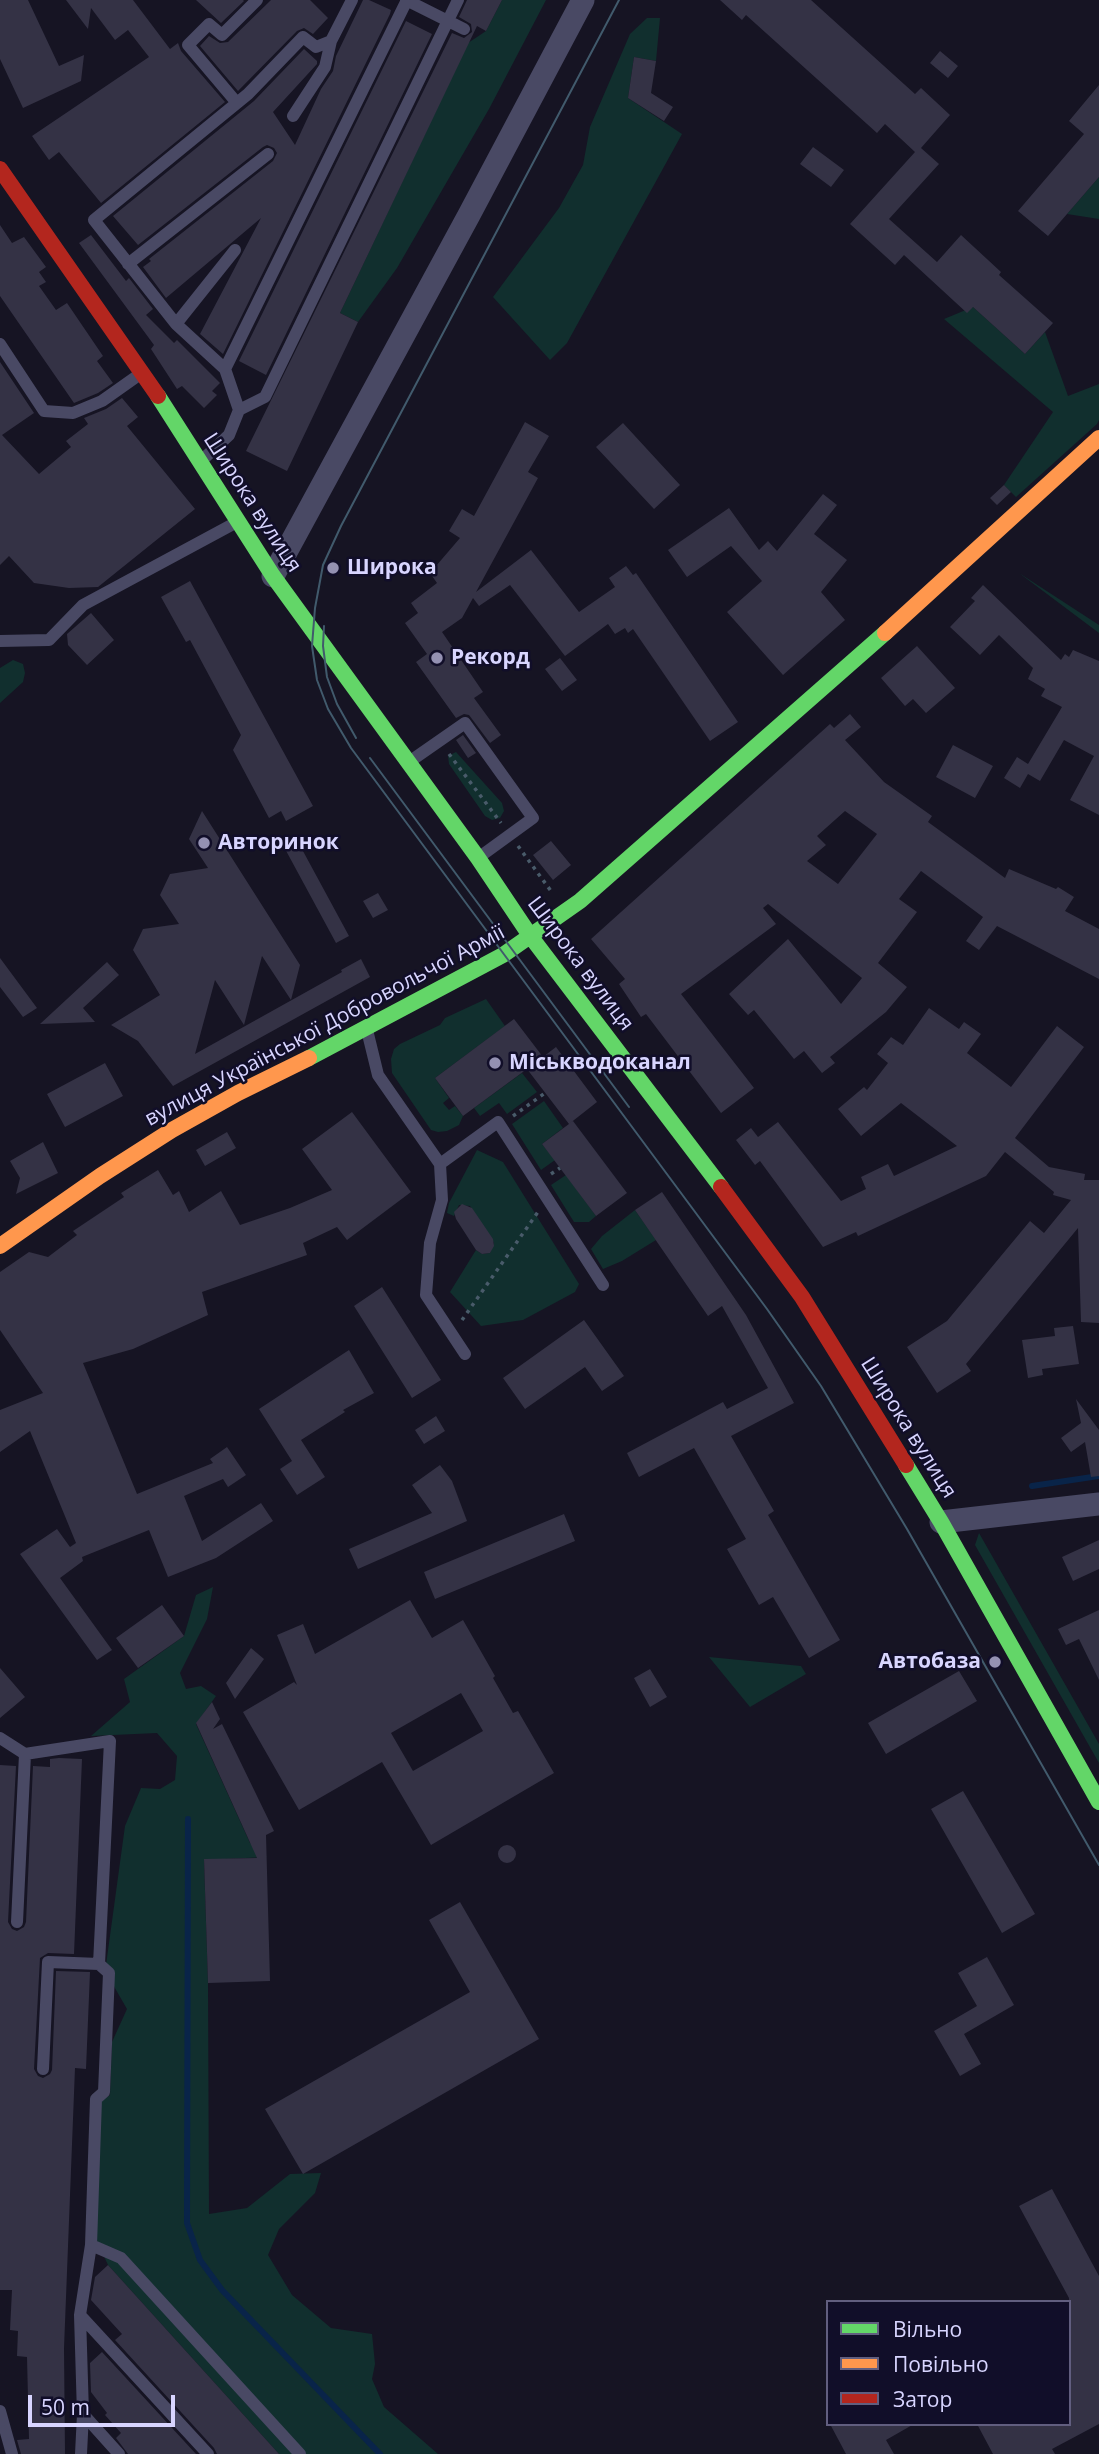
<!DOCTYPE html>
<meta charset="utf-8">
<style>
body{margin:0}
#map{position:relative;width:1099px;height:2454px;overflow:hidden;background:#161423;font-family:"Open Sans",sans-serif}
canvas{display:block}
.legend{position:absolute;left:826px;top:2300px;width:245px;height:126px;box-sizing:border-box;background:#110e29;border:2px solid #615e7f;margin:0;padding:9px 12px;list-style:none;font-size:21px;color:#d8d5ff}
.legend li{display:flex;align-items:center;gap:14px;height:35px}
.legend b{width:35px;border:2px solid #615e7f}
.scale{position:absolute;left:28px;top:2395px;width:147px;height:32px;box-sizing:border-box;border:4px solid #d8d5ff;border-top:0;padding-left:9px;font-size:21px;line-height:24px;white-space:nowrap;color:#d8d5ff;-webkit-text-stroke:5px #110e29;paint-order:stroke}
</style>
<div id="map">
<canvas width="1099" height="2454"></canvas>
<ul class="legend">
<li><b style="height:9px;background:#63d668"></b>Вільно</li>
<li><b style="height:9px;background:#ff974d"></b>Повільно</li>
<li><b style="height:9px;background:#b3261e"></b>Затор</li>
</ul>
<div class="scale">50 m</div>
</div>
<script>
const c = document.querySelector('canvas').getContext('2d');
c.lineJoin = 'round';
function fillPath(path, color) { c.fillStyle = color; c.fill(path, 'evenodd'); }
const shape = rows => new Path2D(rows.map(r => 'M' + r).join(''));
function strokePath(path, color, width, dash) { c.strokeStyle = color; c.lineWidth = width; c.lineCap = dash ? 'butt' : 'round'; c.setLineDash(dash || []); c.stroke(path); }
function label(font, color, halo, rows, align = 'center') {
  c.font = font + ' "Open Sans",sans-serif'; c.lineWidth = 5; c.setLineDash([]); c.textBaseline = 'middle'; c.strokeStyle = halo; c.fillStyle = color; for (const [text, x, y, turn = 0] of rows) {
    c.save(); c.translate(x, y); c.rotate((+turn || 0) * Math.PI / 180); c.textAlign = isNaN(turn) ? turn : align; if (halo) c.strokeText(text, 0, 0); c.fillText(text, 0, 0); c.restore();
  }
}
fillPath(shape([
 [502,0,546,0,489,109,397,268,358,322,340,313,468,43,486,31],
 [647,18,660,18,656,61,634,57,628,98,682,134,567,343,550,360,493,297,559,208,583,165,590,127,630,34],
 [1099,177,1099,219,1067,214],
 [973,307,1025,354,1045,332,1068,396,1099,384,1099,420,1097,424,1016,497,1004,485,1053,412,944,319],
 [1019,573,1099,625,1099,633],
 [13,660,23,664,25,673,23,682,0,703,0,668],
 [456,752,502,803,504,811,500,818,492,820,485,816,449,764,448,756],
 [486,999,505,1026,435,1078,449,1098,443,1103,449,1110,455,1106,463,1116,459,1125,447,1131,438,1132,431,1130,392,1073,391,1059,394,1049,400,1044,440,1025,445,1018],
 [522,1073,537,1092,507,1114,499,1103,480,1116,474,1108],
 [544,1101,563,1128,542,1144,555,1160,541,1170,512,1124],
 [477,1150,503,1162,579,1284,575,1292,523,1320,481,1326,450,1292,476,1250,482,1254,490,1253,494,1243,470,1206,459,1205,454,1216,447,1213,449,1203],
 [566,1175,596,1216,589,1222,574,1222,551,1185],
 [635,1210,656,1240,622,1261,603,1269,591,1249,602,1236],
 [979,1533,1099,1744,1099,1763,975,1545],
 [213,1587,207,1619,180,1673,186,1689,201,1686,216,1696,196,1724,250,1843,267,1857,204,1860,208,1983,209,2214,247,2208,290,2174,321,2173,315,2193,279,2229,268,2255,292,2295,331,2328,372,2334,375,2364,372,2379,384,2407,438,2454,279,2454,108,2265,96,2239,100,2102,110,2095,112,2042,127,2009,112,1983,106,1965,125,1826,141,1788,160,1789,175,1780,177,1756,157,1733,91,1736,130,1702,124,1679,184,1636,196,1595],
 [709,1657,801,1666,806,1674,750,1707]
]), '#112f2e');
strokePath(shape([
 [1032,1486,1099,1476],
 [188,1819,187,2223,200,2260,222,2290,380,2454]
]), '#092449', 6);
fillPath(shape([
 [0,0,28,0,59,66,84,55,81,81,23,108,0,59],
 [66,0,133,0,170,49,178,43,181,51,225,102,101,203,59,152,49,160,32,136,149,57,128,30,115,40,91,8,88,29],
 [196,0,243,0,244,1,221,23],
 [271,0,310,0,328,18,313,34,304,28,297,31,238,91,200,46,209,36,220,43,228,42],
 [363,0,369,0,391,10,390,14,223,354,200,334,261,218,166,298,143,267,151,261,149,259,273,161,277,153,274,148,267,145,263,147,138,245,113,216,254,101,304,49,317,61,317,64,273,112,295,145,321,89,333,71,336,56],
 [467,0,502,0,486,31,477,26,340,313,358,322,287,471,246,451,452,33,464,38,472,32,471,24,459,17],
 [720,0,811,0,915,94,921,88,950,115,921,148,939,164,889,219,937,262,961,235,1001,272,999,275,1053,323,1025,354,973,307,967,313,904,255,895,265,850,224,915,152,885,124,877,133,746,15,742,20],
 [406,21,432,34,266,375,239,361],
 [940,51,958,66,948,78,930,63],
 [634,57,656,61,651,93,673,107,664,121,628,98],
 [1099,85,1099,177,1048,236,1018,211,1084,134,1069,121],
 [813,147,844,170,831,187,800,164],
 [0,225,12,243,24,237,46,267,39,272,46,282,39,286,56,310,67,303,103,356,97,361,113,383,98,393,74,403,0,296],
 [91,235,126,281,129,278,153,309,146,315,174,343,177,340,220,383,212,391,217,395,204,408,182,386,177,389,151,349,154,345,79,243],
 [0,362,34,413,2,435,39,474,71,447,66,441,88,424,84,418,106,409,122,398,138,417,127,426,195,509,98,587,69,588,34,583,9,556,0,565],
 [525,422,549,436,528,472,538,478,476,592,531,550,579,612,615,587,609,578,626,566,633,575,636,573,738,722,710,741,633,629,628,633,625,628,615,634,608,624,565,656,510,585,479,606,473,598,462,618,442,632,483,692,474,698,501,735,490,743,469,715,464,714,456,718,416,662,427,654,405,623,418,613,411,603,437,583,430,573,460,538,449,531,462,509,474,516],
 [623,423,680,485,654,509,596,447],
 [1004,485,1011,492,997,505,990,498],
 [823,494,837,505,814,534,847,560,821,592,845,620,783,675,727,612,762,581,731,546,687,577,668,550,729,508,759,550,768,541,777,551],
 [190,581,313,806,286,821,281,811,269,818,233,750,241,735,190,640,186,642,161,597],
 [983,585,1061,660,1065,654,1069,657,1073,650,1099,661,1099,815,1070,800,1094,756,1064,740,1040,781,1028,774,1020,788,1004,778,1017,757,1028,764,1062,707,1041,696,1045,689,1028,679,1033,668,999,635,980,655,950,627,975,601,971,598],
 [91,613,114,640,87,665,68,645,67,634],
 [917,646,955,688,926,713,913,699,905,706,881,678],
 [560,658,577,680,562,691,545,669],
 [850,714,861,727,845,740,884,782,932,816,928,822,1005,878,1009,869,1056,889,1058,887,1074,897,1065,911,1099,929,1099,979,997,926,979,950,966,941,983,917,921,871,899,899,917,912,878,963,907,987,886,1012,830,1057,835,1063,822,1073,804,1051,794,1059,754,1010,748,1015,729,994,788,939,841,1004,862,978,768,904,763,908,776,924,681,994,754,1088,721,1113,646,1014,641,1017,619,984,625,979,591,939,830,724,834,728],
 [845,811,877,834,838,884,807,861,826,845,817,836],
 [463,735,476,753,468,758,456,740],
 [953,745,993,766,975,798,936,777],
 [202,811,300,965,291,1000,262,956,244,1025,215,980,195,1054,342,972,341,970,361,959,370,977,173,1086,138,1041,111,1025,160,995,133,950,143,929,179,924,160,895,170,874,208,868,189,839],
 [297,840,349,936,336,943,284,847],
 [551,841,571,865,553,880,533,855],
 [378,893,388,910,373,918,363,901],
 [0,958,37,1008,23,1017,0,987],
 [107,962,119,975,83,1008,95,1022,40,1024],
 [929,1008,959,1029,964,1022,981,1034,967,1053,1011,1087,1057,1026,1084,1047,1015,1138,1049,1167,1085,1174,1084,1180,1099,1180,1099,1323,1081,1322,1078,1228,966,1364,971,1371,937,1393,907,1347,947,1321,1030,1221,1044,1233,1071,1200,1053,1195,1054,1192,1005,1152,986,1176,858,1236,856,1232,823,1247,760,1161,755,1165,736,1140,751,1128,758,1137,778,1122,841,1201,866,1189,861,1177,888,1164,894,1176,957,1146,901,1103,861,1136,838,1109,864,1087,867,1090,888,1063,877,1054,891,1037,903,1045],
 [514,1019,543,1057,556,1047,597,1102,569,1124,527,1069,463,1116,435,1078],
 [105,1063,123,1096,65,1127,47,1094],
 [352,1112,411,1192,347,1240,337,1227,303,1243,307,1255,202,1292,208,1315,133,1349,83,1363,137,1494,213,1463,210,1459,227,1447,246,1475,228,1487,223,1479,184,1496,202,1541,261,1503,273,1521,216,1558,168,1577,149,1530,82,1557,83,1561,60,1578,112,1650,97,1660,20,1554,57,1529,70,1547,76,1543,30,1431,0,1452,0,1410,43,1393,0,1330,0,1272,29,1252,48,1257,77,1235,73,1231,124,1197,121,1193,158,1170,173,1195,179,1191,189,1212,221,1191,240,1225,290,1208,332,1190,302,1149],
 [573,1121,627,1193,596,1216,542,1144],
 [227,1132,236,1148,205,1166,196,1150],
 [43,1142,58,1173,16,1194,20,1178,10,1161],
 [662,1192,746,1315,794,1403,731,1436,774,1511,768,1515,840,1640,809,1658,773,1597,759,1605,727,1549,746,1539,694,1448,639,1477,627,1453,723,1402,727,1409,768,1388,722,1306,708,1316,635,1210],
 [462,1204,472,1208,493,1239,494,1246,490,1253,482,1254,476,1250,456,1219,454,1212],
 [382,1287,441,1380,412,1398,354,1306],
 [584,1320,624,1376,602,1391,585,1367,525,1409,503,1378],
 [1073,1326,1079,1364,1042,1369,1043,1375,1028,1378,1022,1340,1055,1336,1054,1328],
 [349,1350,374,1393,343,1410,345,1412,301,1440,325,1477,297,1495,280,1469,292,1461,259,1409],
 [1076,1399,1099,1430,1099,1476,1091,1477,1085,1442,1071,1452,1061,1438,1081,1423],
 [436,1416,445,1431,424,1444,415,1430],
 [440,1465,452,1481,467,1521,358,1569,349,1549,432,1513,412,1485],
 [564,1514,575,1541,435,1599,424,1572],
 [1099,1540,1099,1569,1073,1581,1062,1557],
 [410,1600,432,1638,463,1620,495,1676,493,1678,513,1713,518,1711,554,1773,431,1845,382,1762,299,1810,243,1712,294,1682,297,1685,277,1635,303,1624,315,1654],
 [461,1693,483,1731,413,1771,391,1733],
 [162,1605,184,1636,138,1668,116,1638],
 [1099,1610,1099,1680,1079,1639,1066,1645,1058,1629],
 [251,1648,264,1659,235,1699,226,1683],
 [0,1668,25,1697,0,1718],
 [650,1669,667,1697,650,1707,634,1678],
 [959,1671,977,1701,886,1754,868,1723],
 [212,1702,220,1719,213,1729,222,1724,274,1831,266,1835,270,1981,208,1983,204,1859,257,1858,196,1723],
 [59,1758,82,1759,74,1954,48,1953,40,1958,34,2069,38,2076,43,2078,50,2074,52,2070,56,1971,90,1972,86,2069,75,2068,64,2348,65,2454,21,2454,17,2440,29,2439,27,2357,17,2356,18,2331,10,2330,12,2290,0,2290,0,1765,16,1766,8,1922,12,1929,17,1931,24,1927,26,1922,33,1766,50,1767,50,1759],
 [963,1791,1035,1914,1002,1933,931,1809],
 '498 1854a9 9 0 1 1 18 0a9 9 0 1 1-18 0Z',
 [460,1902,539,2039,303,2174,265,2109,470,1992,429,1920],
 [987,1957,1014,2005,964,2034,981,2064,960,2076,934,2031,977,2006,958,1973],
 [1052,2189,1099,2276,1099,2424,1052,2449,1055,2454,993,2454,977,2424,1069,2424,1069,2298,1019,2206],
 [108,2265,279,2454,217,2454,214,2448,115,2340,122,2334,91,2300,95,2277],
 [102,2352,196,2454,128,2454,116,2438,121,2433,105,2415,107,2413,91,2392,90,2363],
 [830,2424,914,2424,886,2440,894,2454,846,2454]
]), '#343245');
strokePath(shape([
 [449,754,501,823],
 [518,846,551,891],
 [513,1116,545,1093],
 [551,1174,560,1168],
 [462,1320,538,1212]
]), '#495b6a', 3.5, [3.5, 5]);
strokePath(shape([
 [406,0,464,29],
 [237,103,188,45,209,24,222,35,257,0],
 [293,116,325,67,331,41],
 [128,264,268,154],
 [176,324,235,250],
 [0,344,44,411,73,413,102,401,143,372],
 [225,369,176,324,94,220,248,94,303,37,316,47,331,41,352,0],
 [239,410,265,397,458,0],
 [200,462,229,435,239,410,225,369,407,0],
 [0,641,49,640,83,605,237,522],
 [409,762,465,723,533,818,478,858],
 [367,1030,378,1075,440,1164,498,1122,603,1285],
 [440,1164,442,1200,430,1243,426,1295,465,1354],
 [0,1738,25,1754,17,1922],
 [25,1754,110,1741,99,1964,48,1962,43,2069],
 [91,2245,121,2258,300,2454],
 [80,2315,208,2454],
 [0,2411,12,2454],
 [83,2414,119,2454],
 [81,2454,83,2414,80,2315,91,2245,96,2099,104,2092,109,1973,99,1964]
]), '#494964', 12);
strokePath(shape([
 [273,576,469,215,583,0],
 [941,1522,1099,1504]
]), '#494964', 23);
strokePath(shape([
 [158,396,273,576,478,858,531,937,721,1187],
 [309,1058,503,955,580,901,885,633],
 [906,1465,941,1522,1099,1802]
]), '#63d668', 16);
strokePath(shape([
 [885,633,1099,438],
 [0,1246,100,1176,172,1130,238,1093,309,1058]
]), '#ff974d', 16);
strokePath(shape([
 [0,169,158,396],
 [721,1187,802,1297,906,1465]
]), '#b3261e', 16);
strokePath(shape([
 [619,0,341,526,323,565,315,608,312,646,317,680,328,709,351,748,767,1309,821,1386,907,1529,1099,1865],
 [324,626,323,646,327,677,337,704,356,738],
 [370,758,629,1107]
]), '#415a6c', 2);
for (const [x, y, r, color] of [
 [333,568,7,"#9491b2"],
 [437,658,7,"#9491b2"],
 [204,843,7,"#9491b2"],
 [495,1063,7,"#9491b2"],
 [995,1662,7,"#9491b2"]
]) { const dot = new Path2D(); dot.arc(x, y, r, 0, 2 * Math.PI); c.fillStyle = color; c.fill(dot); strokePath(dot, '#110e29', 2.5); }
label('21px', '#d8d5ff', '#110e29', [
 ["Широка вулиця",252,503,57],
 ["Широка вулиця",580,964,53],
 ["вулиця Української Добровольчої Армії",325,1026,-28],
 ["Широка вулиця",908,1428,58]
]);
label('bold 21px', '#d8d5ff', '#110e29', [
 ["Широка",347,568],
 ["Рекорд",451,658],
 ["Авторинок",218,843],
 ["Міськводоканал",509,1063],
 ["Автобаза",981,1662,"right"]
], 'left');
</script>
